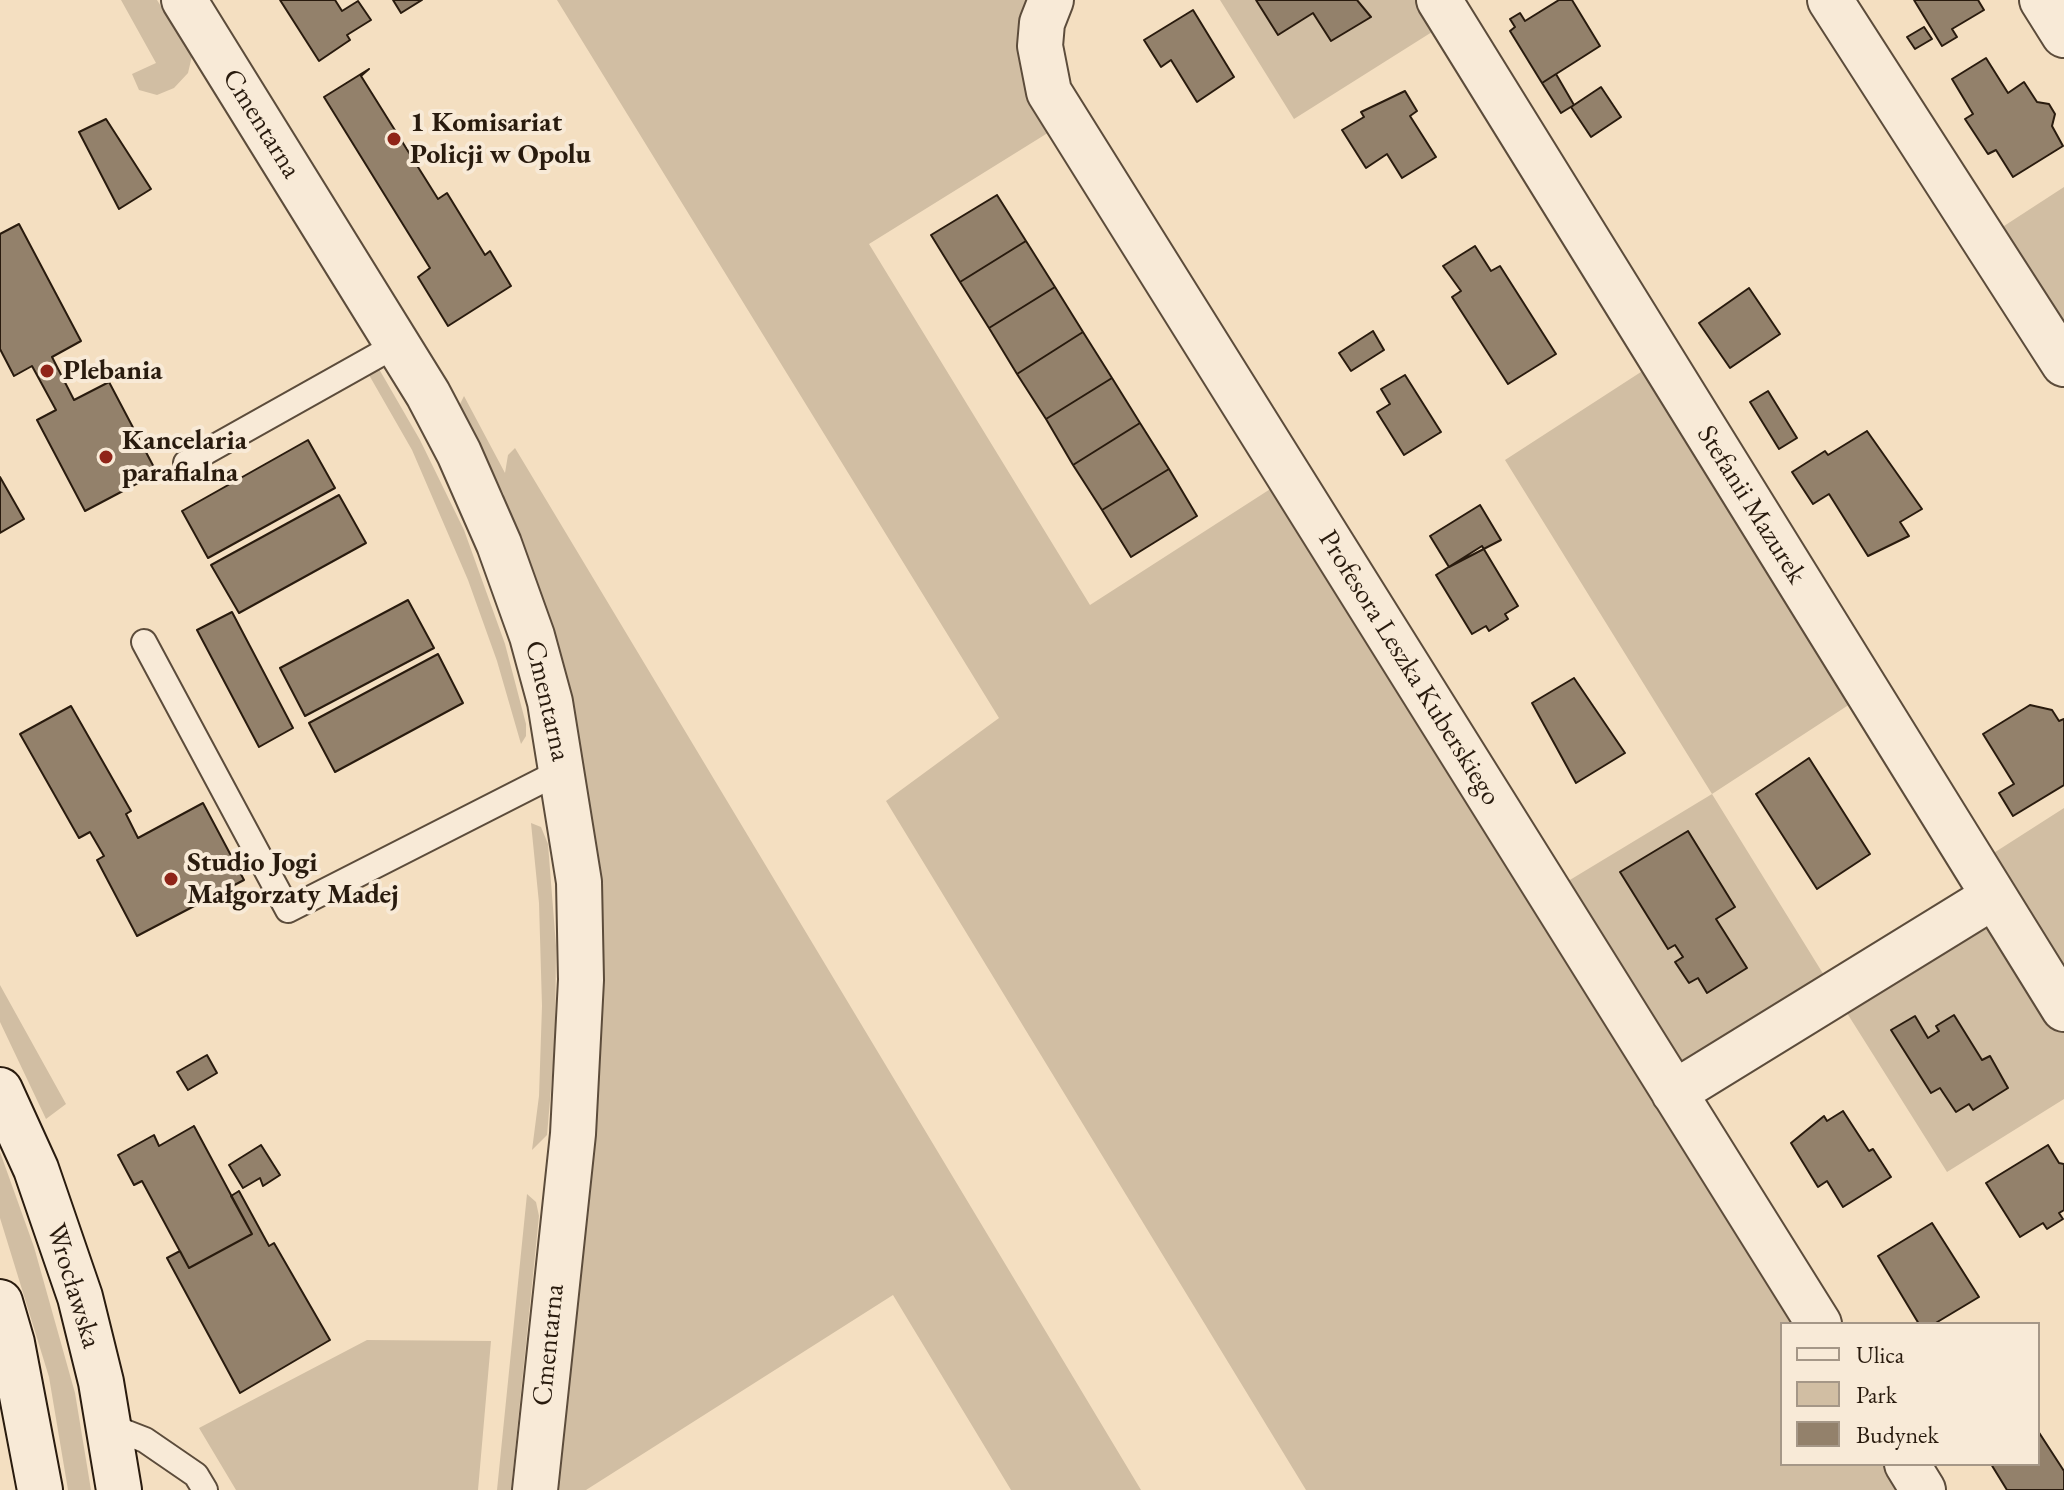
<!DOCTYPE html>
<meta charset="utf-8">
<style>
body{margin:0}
#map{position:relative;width:2064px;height:1490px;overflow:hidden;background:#f4dfc1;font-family:"EB Garamond",serif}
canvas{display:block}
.legend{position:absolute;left:1780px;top:1322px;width:260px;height:144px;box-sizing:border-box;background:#f8ead7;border:2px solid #a59787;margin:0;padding:10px 14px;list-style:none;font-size:24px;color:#291b0e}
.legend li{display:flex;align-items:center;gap:16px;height:40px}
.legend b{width:40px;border:2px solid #a59787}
</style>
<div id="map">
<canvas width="2064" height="1490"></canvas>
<ul class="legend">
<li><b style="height:10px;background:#f8ead7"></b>Ulica</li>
<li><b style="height:22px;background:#d1bea3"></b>Park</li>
<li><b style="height:22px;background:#93816b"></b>Budynek</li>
</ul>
</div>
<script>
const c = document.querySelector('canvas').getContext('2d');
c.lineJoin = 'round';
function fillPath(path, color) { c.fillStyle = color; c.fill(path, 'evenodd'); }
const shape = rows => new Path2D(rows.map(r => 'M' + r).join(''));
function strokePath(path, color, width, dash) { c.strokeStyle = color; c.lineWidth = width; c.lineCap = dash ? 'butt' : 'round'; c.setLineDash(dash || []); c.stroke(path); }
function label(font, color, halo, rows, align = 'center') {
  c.font = font + ' "EB Garamond",serif'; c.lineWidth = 8; c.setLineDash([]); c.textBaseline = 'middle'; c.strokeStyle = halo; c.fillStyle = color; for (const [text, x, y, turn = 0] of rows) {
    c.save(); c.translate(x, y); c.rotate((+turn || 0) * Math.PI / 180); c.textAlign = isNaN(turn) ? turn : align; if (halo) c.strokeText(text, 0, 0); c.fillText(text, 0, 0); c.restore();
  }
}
fillPath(shape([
 [121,0,157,0,192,56,188,73,174,88,157,95,139,90,132,74,156,63],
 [557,0,1051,0,1067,121,869,244,1090,605,1289,477,1550,892,1712,794,1505,460,1661,359,1867,693,1712,794,1835,993,1993,896,1975,865,2064,808,2064,1099,1947,1172,1835,994,1675,1093,1819,1324,1782,1324,1782,1464,1907,1464,1923,1490,1306,1490,886,801,999,718],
 [1220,0,1439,0,1451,20,1294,119],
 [2064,187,2064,364,1984,239],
 [379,369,420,440,464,530,505,644,526,724,526,736,521,744,497,661,468,580,412,450,369,375],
 [464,396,505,473,508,455,515,448,1141,1490,1011,1490,893,1295,586,1490,535,1490,581,980,499,544,504,495,460,404],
 [531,823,541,827,548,844,556,946,555,1042,547,1135,532,1150,539,1096,542,1006,539,903],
 [0,985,66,1104,46,1119,0,1022],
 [0,1152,34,1247,75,1393,91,1490,68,1490,49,1377,0,1218],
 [527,1194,536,1202,539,1216,511,1490,497,1490],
 [367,1340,491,1341,478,1490,236,1490,199,1428]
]), '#d1bea3');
const building = shape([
 [280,0,335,0,342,11,358,1,371,20,347,35,350,40,319,61,280,0],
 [393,0,422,0,401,13,393,0],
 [1256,0,1357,0,1371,17,1331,41,1313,13,1278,35,1256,0],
 [1559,0,1572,0,1600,46,1542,83,1510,31,1515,27,1510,19,1520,13,1525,21,1559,0],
 [1914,0,1978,0,1984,10,1952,29,1957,37,1942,46,1914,0],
 [1193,10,1234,77,1197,102,1171,60,1161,67,1144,40,1193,10],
 [1924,27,1932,39,1915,49,1907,37,1924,27],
 [1986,58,2008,93,2024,82,2037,102,2049,104,2055,114,2052,126,2063,146,2013,177,1996,150,1988,154,1965,119,1973,114,1952,79,1986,58],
 [369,69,361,76,438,199,447,193,485,255,490,251,511,286,448,326,418,277,430,268,324,97,369,69],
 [1556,74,1574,105,1561,113,1542,83,1556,74],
 [1601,87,1621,117,1591,137,1571,107,1601,87],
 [1405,91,1417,111,1410,116,1436,157,1402,178,1387,154,1366,168,1342,130,1364,117,1361,112,1405,91],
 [106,119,151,189,119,209,79,132,106,119],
 [997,195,1026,241,960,282,931,235,997,195],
 [19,224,81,341,52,357,74,400,109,382,157,473,85,511,37,420,56,410,32,366,14,376,0,349,0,234,19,224],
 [1026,241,1055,287,989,328,960,282,1026,241],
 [1475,246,1491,271,1500,266,1556,354,1508,384,1452,297,1461,291,1443,266,1475,246],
 [1055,287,1083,332,1017,374,989,328,1055,287],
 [1749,288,1780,334,1730,368,1699,323,1749,288],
 [1373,331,1384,350,1351,371,1339,353,1373,331],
 [1083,332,1112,378,1046,419,1017,374,1083,332],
 [1405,375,1441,432,1404,455,1377,412,1390,404,1381,389,1405,375],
 [1112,378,1140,423,1073,465,1046,419,1112,378],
 [1768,391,1797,438,1779,449,1750,402,1768,391],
 [1140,423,1169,469,1102,510,1073,465,1140,423],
 [1867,431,1922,509,1900,522,1909,536,1868,556,1829,494,1813,504,1792,472,1825,451,1828,455,1867,431],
 [308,440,335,488,208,558,182,511,308,440],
 [1169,469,1197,516,1131,557,1102,510,1169,469],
 [0,477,24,519,0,533,0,477],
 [339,495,366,543,239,613,211,565,339,495],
 [1480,505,1501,540,1449,567,1430,536,1480,505],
 [1482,546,1518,606,1505,614,1508,619,1489,631,1486,626,1472,634,1436,575,1482,546],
 [408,600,434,648,305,716,280,668,408,600],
 [232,612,293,728,259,747,197,630,232,612],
 [438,654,463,703,335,772,309,723,438,654],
 [1574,678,1625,753,1576,783,1532,703,1574,678],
 [2030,705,2052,710,2059,721,2064,719,2064,785,2013,816,1999,793,2014,784,1983,734,2030,705],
 [71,706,131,811,126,814,138,838,203,803,244,880,137,936,97,860,104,856,90,832,79,838,20,734,71,706],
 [1809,758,1870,854,1817,889,1756,794,1809,758],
 [1688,831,1735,907,1716,919,1747,968,1707,993,1698,978,1689,983,1675,962,1683,957,1675,945,1668,949,1620,872,1688,831],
 [1954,1015,1982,1060,1990,1056,2008,1088,1973,1110,1969,1104,1956,1112,1940,1088,1931,1093,1891,1030,1915,1016,1928,1038,1939,1031,1936,1026,1954,1015],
 [207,1055,217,1073,188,1090,177,1072,207,1055],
 [1843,1111,1869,1151,1873,1149,1891,1177,1843,1207,1827,1181,1818,1187,1791,1143,1824,1116,1827,1121,1843,1111],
 [194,1126,252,1234,189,1268,142,1181,134,1185,118,1155,154,1135,159,1146,194,1126],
 [261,1145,280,1175,263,1186,260,1178,243,1188,229,1165,261,1145],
 [2048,1145,2059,1163,2064,1164,2064,1210,2059,1213,2063,1219,2047,1229,2043,1223,2020,1237,1986,1183,2048,1145],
 [239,1191,269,1246,274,1243,330,1340,240,1393,167,1258,180,1251,189,1268,252,1234,231,1196,239,1191],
 [1932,1223,1979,1297,1934,1324,1919,1324,1878,1256,1932,1223],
 [2038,1431,2064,1471,2064,1490,2007,1490,1991,1464,2038,1464,2038,1431]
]);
fillPath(building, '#93816b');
strokePath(building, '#291b0e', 2);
const lane = shape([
 [186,463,398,344],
 [144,642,288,910,563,770],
 [109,1426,145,1440,196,1475,205,1490]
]);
const street = shape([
 [184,0,428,394,459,453,499,544,532,636,550,702,579,882,581,980,573,1134,535,1490],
 [1051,0,1042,23,1040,46,1049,92,1819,1324],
 [1439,0,2064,1009],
 [1830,0,2064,364],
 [2042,0,2064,35],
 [1674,1093,1994,896],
 [1907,1464,1923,1490]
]);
const secondary = shape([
 [0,1090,36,1169,80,1297,101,1382,119,1490],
 [0,1302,12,1343,40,1490]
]);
strokePath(lane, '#5c4c3b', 28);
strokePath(street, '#5c4c3b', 48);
strokePath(secondary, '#291b0e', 48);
strokePath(lane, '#f8ead7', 24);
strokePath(street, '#f8ead7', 44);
strokePath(secondary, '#f8ead7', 44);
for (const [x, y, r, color] of [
 [394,139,8,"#8f2418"],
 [47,371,8,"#8f2418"],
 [106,457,8,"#8f2418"],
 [171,879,8,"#8f2418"]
]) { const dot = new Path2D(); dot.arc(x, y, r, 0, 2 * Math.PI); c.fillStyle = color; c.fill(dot); strokePath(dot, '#f8ead7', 3); }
label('bold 28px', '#291b0e', '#f8ead7', [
 ["1 Komisariat",410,123],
 ["Policji w Opolu",410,155],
 ["Plebania",63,371],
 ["Kancelaria",122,441],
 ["parafialna",122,473],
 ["Studio Jogi",187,863],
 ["Małgorzaty Madej",187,895]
], 'left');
label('28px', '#291b0e', '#f8ead7', [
 ["Cmentarna",261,124,58],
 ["Stefanii Mazurek",1751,505,58],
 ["Profesora Leszka Kuberskiego",1409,668,58],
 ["Cmentarna",547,701,77],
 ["Wrocławska",73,1286,73],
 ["Cmentarna",549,1345,-84]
]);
</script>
